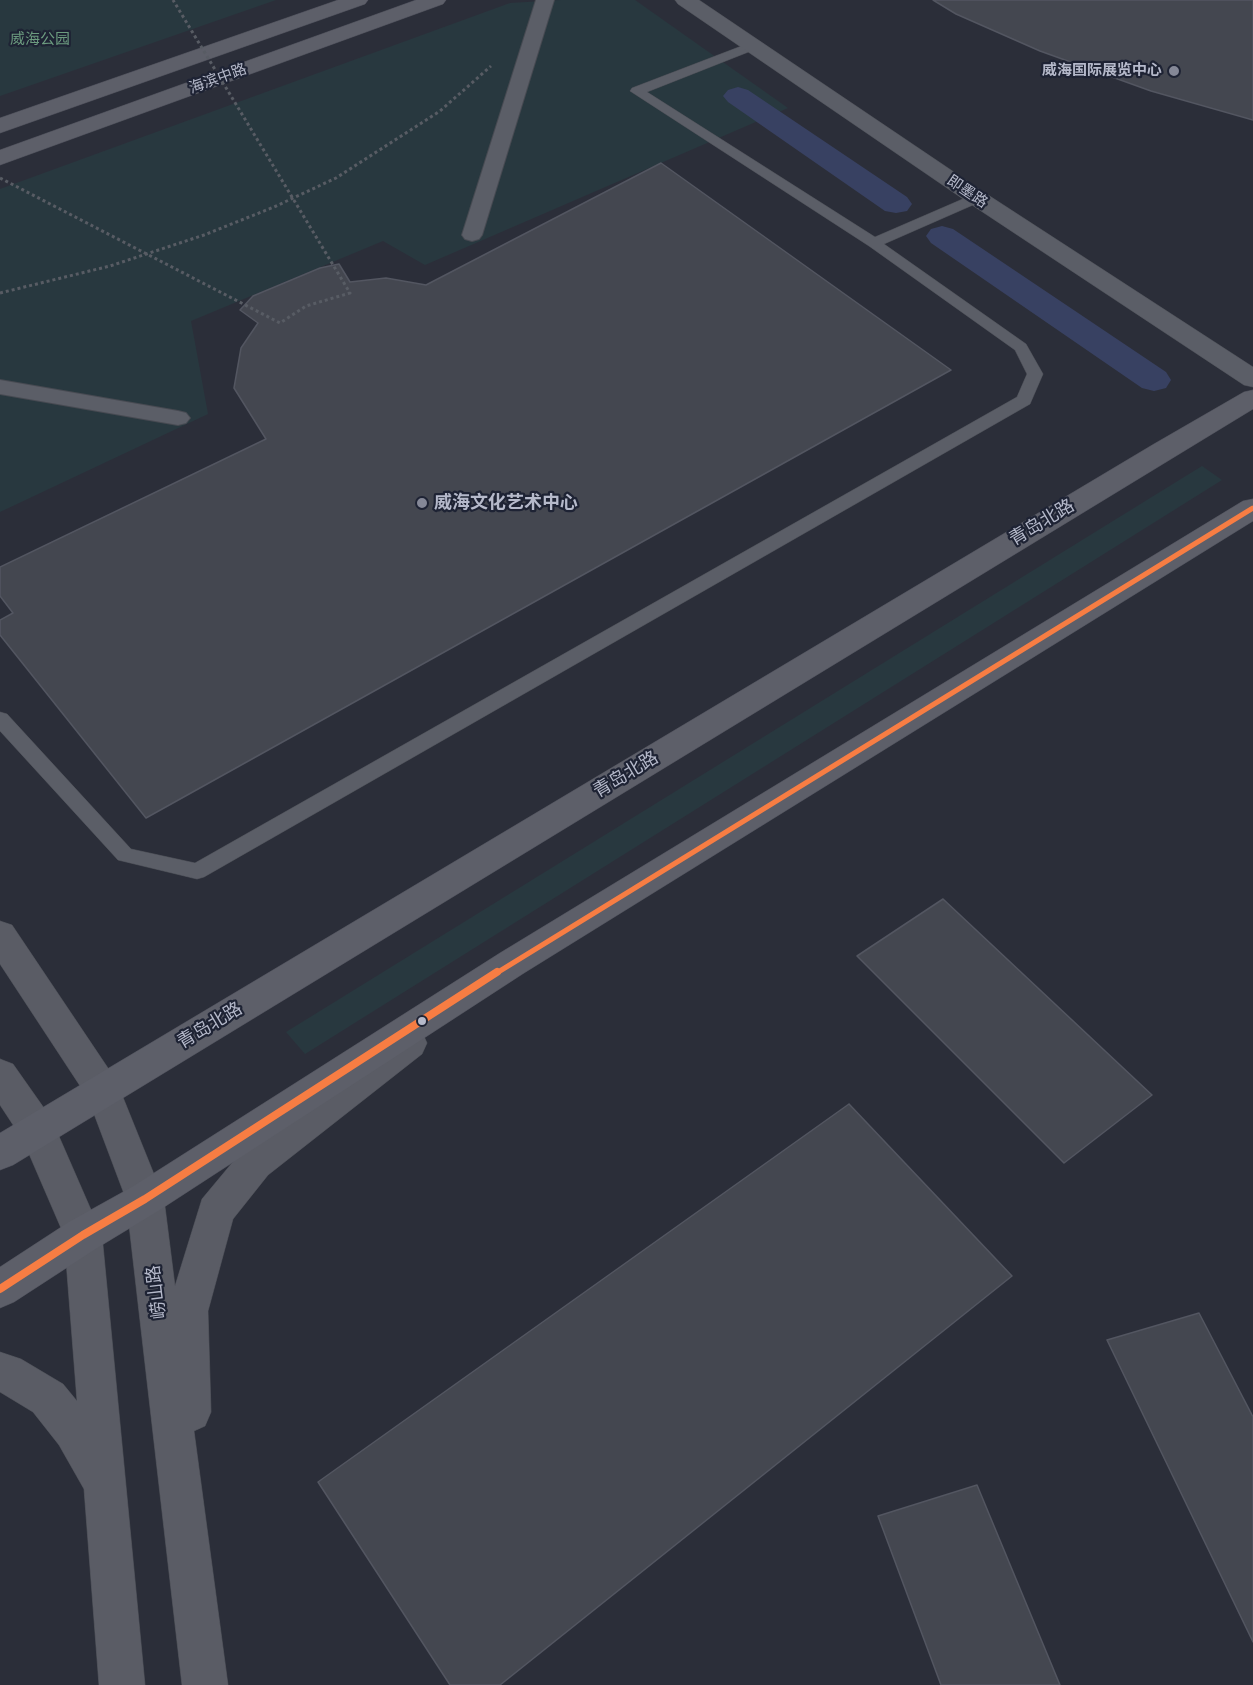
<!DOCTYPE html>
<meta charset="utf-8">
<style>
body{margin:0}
canvas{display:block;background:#2b2e39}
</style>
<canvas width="1253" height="1685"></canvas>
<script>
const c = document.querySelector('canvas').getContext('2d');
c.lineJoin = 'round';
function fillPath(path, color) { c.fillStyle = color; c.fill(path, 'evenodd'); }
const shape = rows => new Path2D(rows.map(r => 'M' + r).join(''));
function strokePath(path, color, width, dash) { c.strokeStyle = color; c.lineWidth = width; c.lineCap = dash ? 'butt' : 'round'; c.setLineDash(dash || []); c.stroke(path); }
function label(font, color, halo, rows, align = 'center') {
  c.font = font + ' Arial,"Noto Sans SC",sans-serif'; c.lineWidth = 4.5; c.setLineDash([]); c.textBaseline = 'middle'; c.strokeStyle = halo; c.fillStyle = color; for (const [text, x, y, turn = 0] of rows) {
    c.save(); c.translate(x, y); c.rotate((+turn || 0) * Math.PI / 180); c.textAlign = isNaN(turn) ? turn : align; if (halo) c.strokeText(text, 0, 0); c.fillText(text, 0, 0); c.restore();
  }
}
fillPath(shape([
 [0,0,276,0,0,96],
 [561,0,635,0,788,108,425,265,383,241,191,321,208,414,0,512,0,189,510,3],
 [1202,466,1222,480,305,1054,286,1032]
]), '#28383f');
fillPath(shape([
 [738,87,748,90,907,197,912,204,907,211,896,213,885,211,728,102,723,96,728,90,738,87],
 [942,226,953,229,1166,372,1171,380,1166,388,1154,391,1142,388,931,243,926,236,931,229,942,226]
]), '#384162');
const building = shape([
 [933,0,1253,0,1253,120,1151,91,1040,51,956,14,933,0],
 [661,163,951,370,146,818,0,635,0,620,13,613,0,596,0,567,266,439,234,388,241,348,258,323,240,310,253,296,320,268,339,264,350,282,386,278,426,285,661,163],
 [943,899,1152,1095,1064,1163,857,956,943,899],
 [849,1104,1012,1276,500,1685,450,1685,318,1482,849,1104],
 [1199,1313,1253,1417,1253,1642,1107,1340,1199,1313],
 [977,1485,1060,1685,941,1685,878,1516,977,1485]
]);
fillPath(building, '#444750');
strokePath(building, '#535661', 1.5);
const service = shape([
 [752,42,758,46,756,49,647,92,875,237,972,195,982,195,984,198,982,201,884,244,1026,344,1043,374,1030,404,204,877,197,879,118,860,0,731,0,712,7,714,131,849,195,863,1017,397,1027,374,1015,350,869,246,630,91,632,88,752,42]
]);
const pedestrian = shape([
 [536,0,554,0,482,235,479,239,472,241,465,239,462,235,536,0],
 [0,380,178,411,186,413,190,418,186,423,178,425,0,394,0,380]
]);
const tertiary = shape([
 [675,0,699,0,985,193,1253,367,1253,387,1244,385,969,203,678,4,675,0]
]);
const secondary = shape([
 [0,921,12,925,116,1080,164,1199,175,1286,202,1199,242,1151,396,1032,409,1028,422,1032,427,1043,422,1054,268,1175,233,1219,208,1311,211,1412,205,1426,194,1431,228,1685,182,1685,126,1199,88,1098,0,964,0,921],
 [0,1059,13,1064,51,1118,102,1235,145,1685,99,1685,84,1489,59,1445,33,1412,0,1392,0,1352,21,1359,63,1384,77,1401,64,1235,23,1140,0,1105,0,1059]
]);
const primary = shape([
 [338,0,368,0,365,4,0,133,0,118,338,0],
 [416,0,446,0,443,4,0,165,0,150,416,0],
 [1253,390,1253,409,13,1165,0,1170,0,1133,1154,444,1244,392,1253,390],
 [1253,499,1253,521,524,973,158,1211,97,1248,14,1302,0,1308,0,1267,69,1222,132,1187,500,953,1243,501,1253,499]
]);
strokePath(service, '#474a52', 1);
strokePath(pedestrian, '#474a52', 2);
strokePath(tertiary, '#474a52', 1);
strokePath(secondary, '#474a52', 1);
strokePath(primary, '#494b56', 1);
strokePath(shape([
 [0,293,110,266,204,235,274,207,336,178,440,111,491,66]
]), '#585c64', 3, [3, 3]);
fillPath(service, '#5b5e67');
fillPath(pedestrian, '#5b5e67');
fillPath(tertiary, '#5b5e67');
fillPath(secondary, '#5a5c65');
fillPath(primary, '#5d5f69');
strokePath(shape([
 [0,178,280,323,306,306,350,293,173,0]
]), '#585c64', 3, [3, 3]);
strokePath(shape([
 [495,974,1253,508]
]), '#f77d43', 5);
strokePath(shape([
 [0,1289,83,1235,145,1199,497,972]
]), '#f77d43', 8);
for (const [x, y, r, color] of [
 [1174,71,6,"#858897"],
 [422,503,6,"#858897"],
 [422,1021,5,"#b5b9ca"]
]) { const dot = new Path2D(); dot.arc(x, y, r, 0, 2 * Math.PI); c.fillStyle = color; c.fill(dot); strokePath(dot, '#1e2334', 2); }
label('15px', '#6c9b7f', '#1e2334', [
 ["威海公园",40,40]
]);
label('bold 15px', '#b5b9ca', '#1e2334', [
 ["威海国际展览中心",1162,71]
], 'right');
label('15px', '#b5b9ca', '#1e2334', [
 ["海滨中路",218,79,-20],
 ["即墨路",967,192,34]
]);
label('bold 18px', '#b5b9ca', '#1e2334', [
 ["威海文化艺术中心",434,503]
], 'left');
label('18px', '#b5b9ca', '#1e2334', [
 ["青岛北路",1042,523,-31],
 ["青岛北路",626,775,-31],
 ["青岛北路",210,1026,-31],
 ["崂山路",157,1292,-97]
]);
</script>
